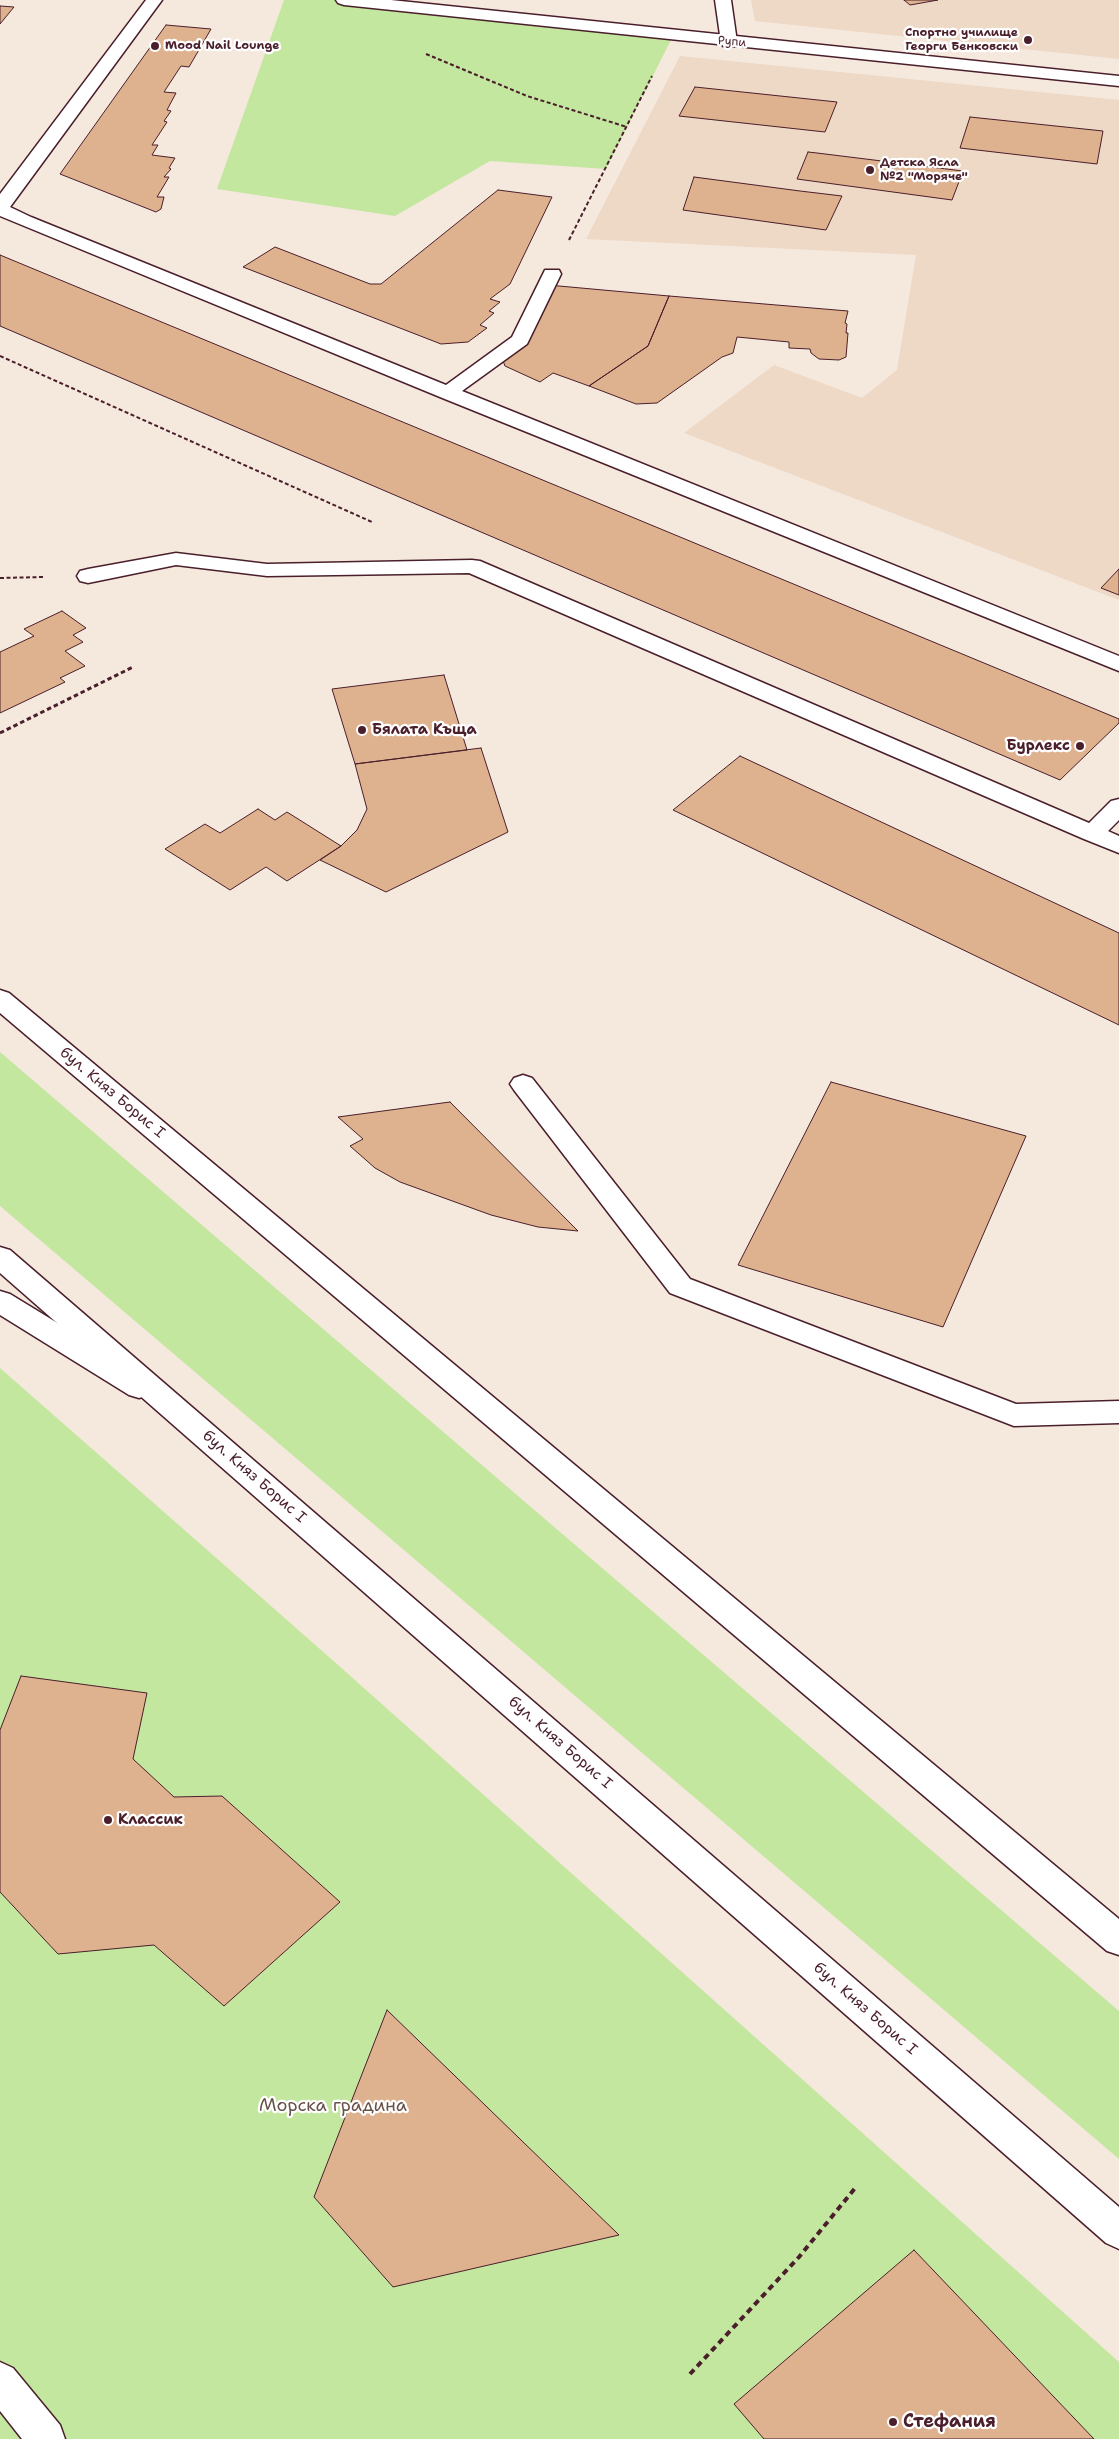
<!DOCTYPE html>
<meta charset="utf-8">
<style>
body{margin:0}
canvas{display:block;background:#f5e8dd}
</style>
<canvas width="1119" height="2439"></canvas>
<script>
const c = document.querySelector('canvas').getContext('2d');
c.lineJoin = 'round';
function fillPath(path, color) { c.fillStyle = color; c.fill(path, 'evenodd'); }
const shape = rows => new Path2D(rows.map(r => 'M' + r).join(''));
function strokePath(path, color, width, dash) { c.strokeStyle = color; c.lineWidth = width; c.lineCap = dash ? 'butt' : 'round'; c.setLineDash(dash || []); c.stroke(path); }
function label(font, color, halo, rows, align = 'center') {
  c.font = font + ' "Shantell Sans",sans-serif'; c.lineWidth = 4.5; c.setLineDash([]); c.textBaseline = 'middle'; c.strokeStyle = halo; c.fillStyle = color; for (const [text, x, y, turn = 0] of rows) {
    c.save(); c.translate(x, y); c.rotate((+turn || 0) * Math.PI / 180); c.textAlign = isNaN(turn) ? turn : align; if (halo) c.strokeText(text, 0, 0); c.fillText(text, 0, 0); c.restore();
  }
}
fillPath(shape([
 [751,0,1119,0,1119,59,755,21],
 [680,56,1119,100,1119,600,684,433,774,365,862,398,897,370,916,255,586,239]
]), '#eed8c6');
fillPath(shape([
 [284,0,344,0,673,36,606,169,490,161,395,216,217,189],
 [0,1052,1119,2011,1119,2159,0,1206],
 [0,1368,337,1664,1119,2362,1119,2439,0,2439]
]), '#c4e7a0');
const building = shape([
 [904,0,938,0,910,5,904,0],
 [0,6,14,7,0,24,0,6],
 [166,25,211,29,189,67,181,66,164,92,176,93,167,110,171,111,164,121,167,122,152,145,158,145,152,155,175,158,169,168,171,169,164,177,169,177,157,197,164,197,161,209,156,212,60,174,166,25],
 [695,87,837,102,825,132,679,116,695,87],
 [970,117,1103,131,1097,164,960,148,970,117],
 [808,152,817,153,963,171,952,200,797,179,808,152],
 [694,177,800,191,842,196,826,230,683,210,694,177],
 [498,190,552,197,510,284,490,299,500,302,489,311,494,313,480,325,487,328,468,342,441,344,243,267,275,247,370,284,381,284,498,190],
 [0,255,1119,719,1119,723,1060,780,0,326,0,255],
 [548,285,669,296,648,346,589,386,553,373,540,382,505,366,500,353,531,327,548,285],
 [669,296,848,311,845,323,847,324,846,333,848,333,846,357,839,360,819,359,811,353,810,349,789,348,789,342,737,337,733,353,722,357,657,403,636,404,589,386,648,346,669,296],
 [1119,569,1119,595,1101,588,1119,569],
 [62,611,86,628,73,635,83,642,65,651,85,666,60,678,65,682,0,713,0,652,34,636,24,629,62,611],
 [444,675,467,750,355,764,332,689,444,675],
 [481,748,508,832,386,892,320,860,341,846,357,830,367,809,355,764,481,748],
 [740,756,1119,933,1119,1025,673,810,740,756],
 [258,809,275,820,287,812,341,846,287,881,266,867,230,890,165,849,205,824,220,833,258,809],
 [831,1082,1026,1136,943,1327,738,1265,831,1082],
 [450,1102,578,1231,538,1227,491,1215,400,1182,375,1168,350,1146,363,1139,338,1117,450,1102],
 [21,1676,147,1693,133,1759,174,1797,222,1796,340,1902,224,2006,154,1945,58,1954,0,1892,0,1730,21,1676],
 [387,2010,619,2235,393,2287,314,2197,387,2010],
 [914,2250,1094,2439,764,2439,734,2404,914,2250]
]);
fillPath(building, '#deb28f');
strokePath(building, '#4a1f2b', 1);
const lane = shape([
 [146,0,162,0,10,207,31,217,446,385,512,337,545,270,559,270,561,274,527,344,462,391,1119,656,1119,671,440,397,0,216,0,194,146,0],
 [715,0,731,0,737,42,735,46,729,47,723,46,721,42,715,0],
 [176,553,267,564,472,560,480,561,1089,823,1111,801,1119,799,1119,820,1108,831,1119,836,1119,853,1084,839,469,573,267,576,176,565,88,583,80,581,77,576,80,571,88,569,176,553],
 [523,1075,532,1078,690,1279,1016,1404,1119,1401,1119,1423,1014,1426,670,1293,514,1090,510,1084,514,1078,523,1075],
 [0,1291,10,1294,149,1379,154,1387,149,1395,139,1398,129,1395,0,1315,0,1291],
 [0,2362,13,2368,60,2425,65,2439,22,2439,0,2411,0,2362]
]);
const street = shape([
 [336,0,391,0,1119,76,1119,86,344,5,338,3,336,0]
]);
const secondary = shape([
 [0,990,9,993,1119,1919,1119,1955,1107,1951,0,1013,0,990],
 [0,1247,10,1250,1119,2207,1119,2249,1106,2243,0,1273,0,1247]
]);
strokePath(lane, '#4a1f2b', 3);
strokePath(street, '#4a1f2b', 3);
strokePath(secondary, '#4a1f2b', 3);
strokePath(shape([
 [426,54,527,96,627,127],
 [569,240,652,76],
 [0,356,372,522],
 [0,578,44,577]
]), '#4a1f2b', 2, [4, 2.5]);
strokePath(shape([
 [0,733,133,667]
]), '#4a1f2b', 3, [4.5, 3]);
strokePath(shape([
 [690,2374,799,2257,856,2187]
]), '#4a1f2b', 4, [6, 4.5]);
fillPath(lane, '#fff');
fillPath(street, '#fff');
fillPath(secondary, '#fff');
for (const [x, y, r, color] of [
 [1028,40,5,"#4a1f2b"],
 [155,46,5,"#4a1f2b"],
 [870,170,5,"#4a1f2b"],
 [362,730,5,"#4a1f2b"],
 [1080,746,5,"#4a1f2b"],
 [108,1820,5,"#4a1f2b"],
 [893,2422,5,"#4a1f2b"]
]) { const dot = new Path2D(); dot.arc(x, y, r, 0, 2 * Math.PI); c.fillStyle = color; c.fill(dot); strokePath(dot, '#fff', 2); }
label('bold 12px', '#4a1f2b', '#fff', [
 ["Спортно училище",1018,33,"right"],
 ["Георги Бенковски",1018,47,"right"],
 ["Mood Nail Lounge",165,46],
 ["Детска Ясла",880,163],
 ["№2 \"Моряче\"",880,177]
], 'left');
label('12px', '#4a1f2b', '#fff', [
 ["Рупи",732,42,5]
]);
label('bold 15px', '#4a1f2b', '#fff', [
 ["Бялата Къща",372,730],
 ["Бурлекс",1070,746,"right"],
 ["Классик",118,1820]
], 'left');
label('15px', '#4a1f2b', '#fff', [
 ["бул. Княз Борис I",112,1093,40],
 ["бул. Княз Борис I",254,1477,41],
 ["бул. Княз Борис I",560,1743,41],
 ["бул. Княз Борис I",865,2009,41]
]);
label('18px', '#685148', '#fff', [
 ["Морска градина",333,2106]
]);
label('bold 18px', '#4a1f2b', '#fff', [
 ["Стефания",903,2422]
], 'left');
</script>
